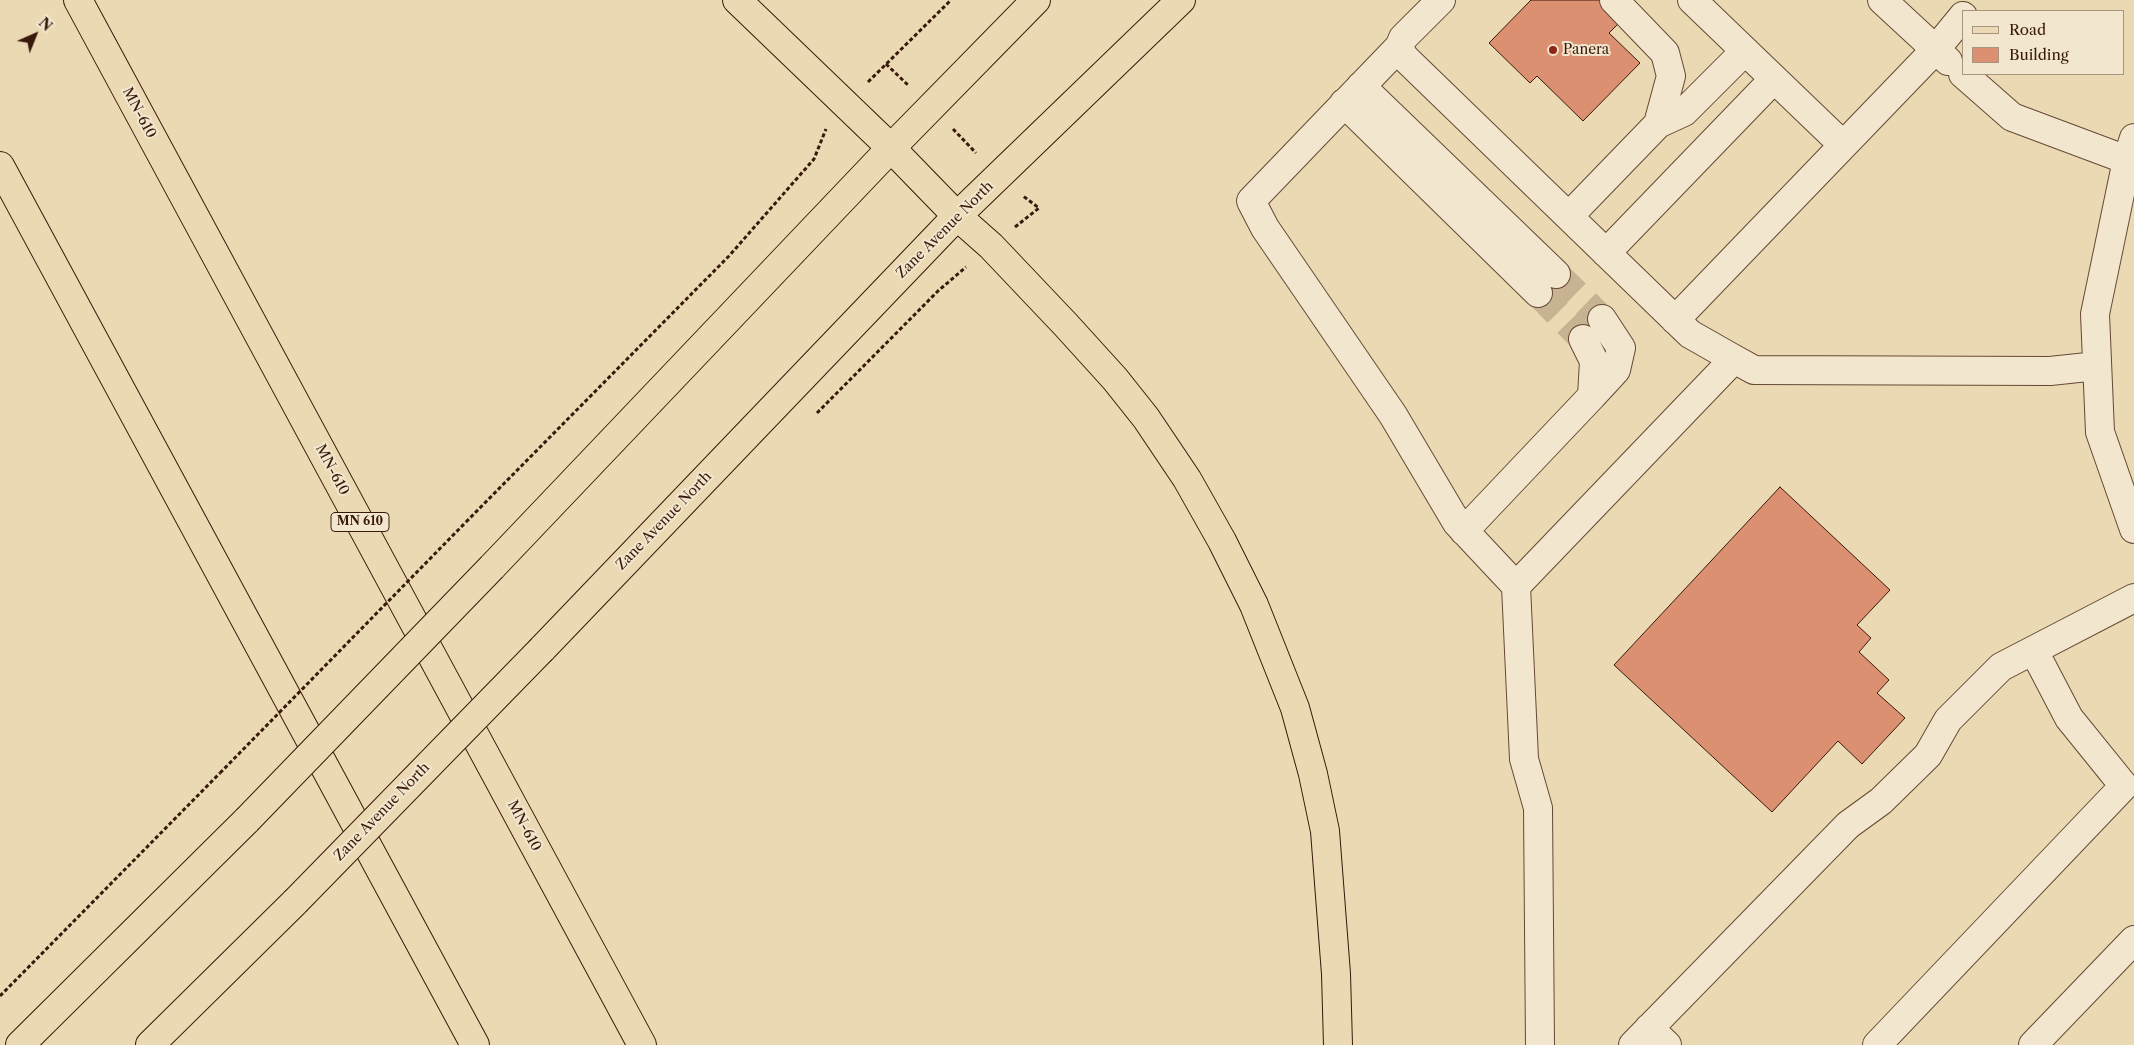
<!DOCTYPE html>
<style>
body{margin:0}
#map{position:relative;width:2134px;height:1045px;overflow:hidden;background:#ebd9b3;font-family:"Libre Caslon Text",serif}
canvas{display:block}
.legend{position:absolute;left:1962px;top:10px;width:162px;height:65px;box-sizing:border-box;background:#f2e6ce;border:1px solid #a89480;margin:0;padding:6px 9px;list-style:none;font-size:15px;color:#39190a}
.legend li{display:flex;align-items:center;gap:10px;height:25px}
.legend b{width:25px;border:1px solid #a89480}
.north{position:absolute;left:10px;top:10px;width:50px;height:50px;-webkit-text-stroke:4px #f2e6ce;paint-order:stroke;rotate:44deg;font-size:14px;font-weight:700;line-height:20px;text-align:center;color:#39190a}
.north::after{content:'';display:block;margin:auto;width:18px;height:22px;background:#39190a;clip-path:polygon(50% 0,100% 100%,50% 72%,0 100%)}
</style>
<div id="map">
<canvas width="2134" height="1045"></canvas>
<ul class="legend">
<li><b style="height:6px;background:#ebd9b3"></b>Road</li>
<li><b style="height:14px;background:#db9072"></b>Building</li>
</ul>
<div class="north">N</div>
</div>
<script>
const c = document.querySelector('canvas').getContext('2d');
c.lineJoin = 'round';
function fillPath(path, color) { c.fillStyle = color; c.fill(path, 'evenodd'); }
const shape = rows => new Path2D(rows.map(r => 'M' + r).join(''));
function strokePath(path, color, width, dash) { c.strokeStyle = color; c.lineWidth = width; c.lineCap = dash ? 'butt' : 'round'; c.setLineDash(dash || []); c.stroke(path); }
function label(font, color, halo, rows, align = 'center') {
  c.font = font + ' "Libre Caslon Text",serif'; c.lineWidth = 4; c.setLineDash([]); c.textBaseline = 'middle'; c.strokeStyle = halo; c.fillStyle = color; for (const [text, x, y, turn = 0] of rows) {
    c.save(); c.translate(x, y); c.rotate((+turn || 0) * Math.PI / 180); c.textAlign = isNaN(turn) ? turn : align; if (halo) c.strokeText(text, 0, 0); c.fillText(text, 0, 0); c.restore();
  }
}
const building = shape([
 [1531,0,1601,0,1622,20,1609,33,1640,63,1583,121,1537,76,1530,83,1489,43,1531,0],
 [1780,487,1890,590,1857,625,1871,638,1859,652,1889,680,1877,693,1905,718,1862,764,1838,741,1772,812,1614,665,1780,487]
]);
fillPath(building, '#db9072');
strokePath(building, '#39190a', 1);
strokePath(shape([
 [1556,274,1602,319],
 [1538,293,1583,339]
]), '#c7b391', 28, [28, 14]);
const minor = shape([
 [1441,0,1403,38,1399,47,1404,57,1690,334,1734,359,1754,370,2050,371,2097,366],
 [1614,0,1665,53,1671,76,1658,124],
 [1692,0,1843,145],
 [1882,0,1948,61],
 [1399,47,1251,201,1265,228,1393,415,1457,523,1516,586,1734,359],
 [1963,74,2012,117,2127,160],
 [1361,86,1556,274],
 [1344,103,1538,293],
 [2134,138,2127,160,2095,314,2100,432,2134,529],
 [1569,216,1658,124,1684,112,1745,51],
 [1606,253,1774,79],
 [1675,320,1936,49,1963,16],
 [1592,396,1616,370,1621,348,1602,319],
 [1464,531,1592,396,1594,361,1583,339],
 [1516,586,1524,759,1538,808,1540,1045],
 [1649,1028,1667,1045],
 [1633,1045,1848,825,1881,801,1928,755,1948,720,2001,667,2134,598],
 [1877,1045,2124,786,2069,718,2034,651],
 [2033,1045,2134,940]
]);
const major = shape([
 [492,567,891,148,1036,0],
 [542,649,957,216,1181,0],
 [20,1045,247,820],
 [150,1045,295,902]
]);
const highway = shape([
 [78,0,642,1045],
 [737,0,891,148,957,216,991,246,1066,325,1115,379,1146,418,1187,479,1222,541,1254,605,1295,708,1313,774,1325,831,1336,974,1338,1045],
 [0,166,475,1045]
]);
strokePath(minor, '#664934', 30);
strokePath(major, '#39190a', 30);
strokePath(highway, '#39190a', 30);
strokePath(shape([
 [886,64,909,86],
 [868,82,951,0],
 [953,129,976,153],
 [1015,227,1039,208,1023,196],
 [817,413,938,291,966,267],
 [466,522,729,256,814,159,826,129],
 [0,996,220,773]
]), '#39190a', 3, [4, 2.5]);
strokePath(minor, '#f2e6ce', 28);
strokePath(major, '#ebd9b3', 28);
strokePath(highway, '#ebd9b3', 28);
const majorBridge = shape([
 [247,820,492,567],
 [295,902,542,649]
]);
strokePath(majorBridge, '#39190a', 30, []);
strokePath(shape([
 [220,773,466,522]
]), '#39190a', 3, [4, 2.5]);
strokePath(majorBridge, '#ebd9b3', 28);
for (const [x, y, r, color] of [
 [1553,50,5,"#8f2418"]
]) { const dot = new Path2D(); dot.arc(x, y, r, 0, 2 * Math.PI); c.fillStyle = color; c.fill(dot); strokePath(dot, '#f2e6ce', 2); }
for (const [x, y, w] of [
 [360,522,58]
]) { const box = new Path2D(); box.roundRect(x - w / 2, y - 9.5, w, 19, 4); c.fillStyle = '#f2e6ce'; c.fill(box); strokePath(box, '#39190a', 1); }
label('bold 12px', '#39190a', null, [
 ["MN 610",360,522]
]);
label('14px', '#39190a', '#f2e6ce', [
 ["Panera",1563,50]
], 'left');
label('14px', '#39190a', '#f2e6ce', [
 ["MN-610",139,113,62],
 ["Zane Avenue North",945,230,-45],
 ["MN-610",332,470,62],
 ["Zane Avenue North",664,521,-46],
 ["Zane Avenue North",382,812,-46],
 ["MN-610",524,826,62]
]);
</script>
